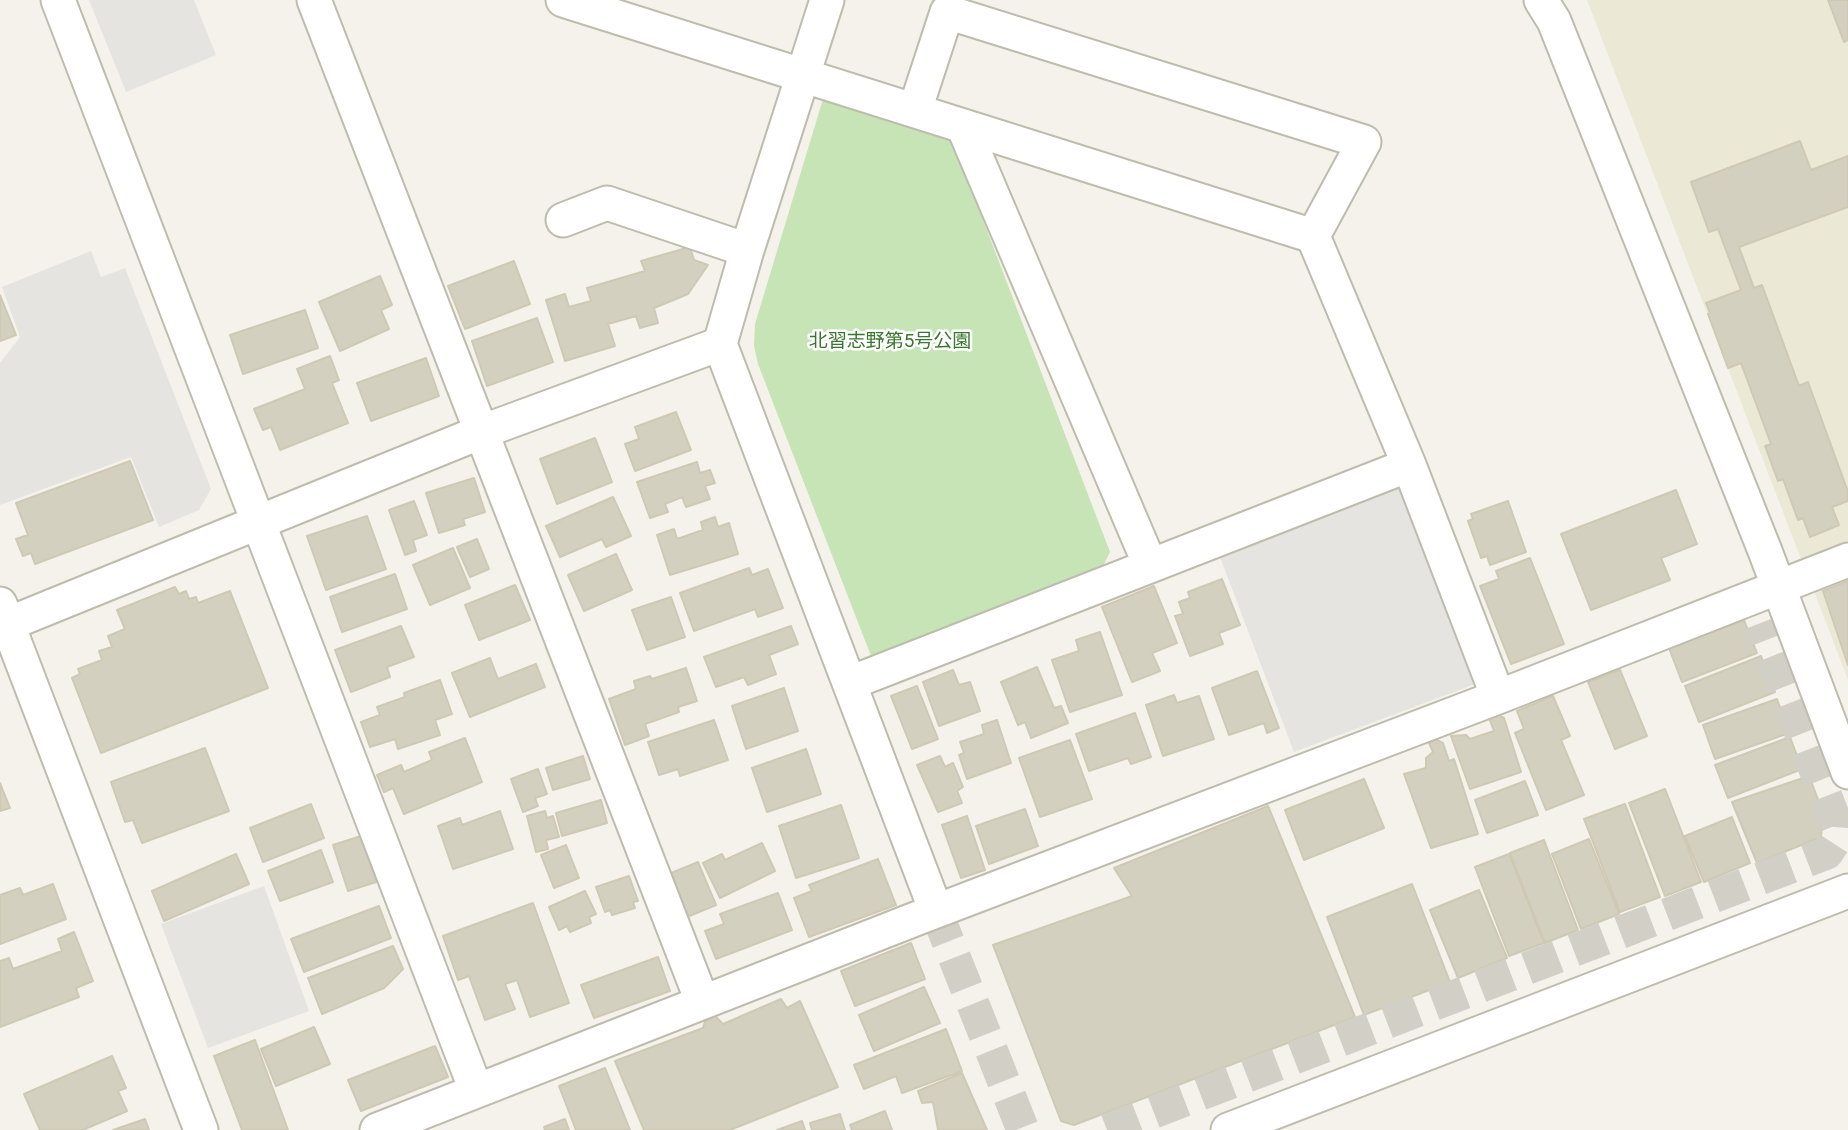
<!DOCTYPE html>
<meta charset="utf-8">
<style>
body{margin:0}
canvas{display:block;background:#f4f2ea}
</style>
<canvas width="1848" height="1130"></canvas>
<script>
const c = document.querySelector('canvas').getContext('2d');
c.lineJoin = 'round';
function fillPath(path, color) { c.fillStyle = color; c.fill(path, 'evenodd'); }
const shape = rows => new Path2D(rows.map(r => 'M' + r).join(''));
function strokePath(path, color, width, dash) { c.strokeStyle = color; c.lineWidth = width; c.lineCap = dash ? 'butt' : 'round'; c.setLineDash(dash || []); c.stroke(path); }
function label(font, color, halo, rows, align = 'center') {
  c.font = font + ' Roboto,"Noto Sans JP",sans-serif'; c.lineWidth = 5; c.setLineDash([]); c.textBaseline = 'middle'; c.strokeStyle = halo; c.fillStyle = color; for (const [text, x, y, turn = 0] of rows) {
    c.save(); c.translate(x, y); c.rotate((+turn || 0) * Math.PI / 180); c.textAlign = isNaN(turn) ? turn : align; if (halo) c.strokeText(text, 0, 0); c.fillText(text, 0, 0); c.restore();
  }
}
fillPath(shape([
 [1587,0,1848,0,1848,541,1801,559],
 [1848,576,1848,680,1814,591]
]), '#ebe9d5');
fillPath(shape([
 [823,99,952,139,1110,552,1102,568,871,656,758,364,754,346,755,324]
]), '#c6e4b6');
fillPath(shape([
 [89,0,194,0,216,55,126,92],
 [91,251,101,277,125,268,211,489,199,510,159,527,131,457,0,505,0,363,20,337,2,287],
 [1403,484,1478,683,1294,752,1218,552],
 [264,886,309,1011,208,1048,161,924]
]), '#e5e4e1');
const building = shape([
 [1828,0,1848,0,1848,40,1844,42,1828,0],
 [1800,141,1811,170,1848,156,1848,207,1739,247,1754,288,1762,285,1799,386,1808,382,1848,492,1848,501,1832,507,1839,525,1810,537,1803,518,1798,520,1783,479,1778,481,1765,446,1771,444,1741,363,1728,368,1708,314,1710,313,1706,303,1741,290,1718,229,1709,232,1691,182,1800,141],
 [690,247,694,260,708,265,688,294,654,308,658,323,640,328,636,316,608,324,615,346,565,361,546,300,565,294,569,307,591,301,587,288,645,271,641,261,690,247],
 [514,261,530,304,465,329,448,286,514,261],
 [380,276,392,305,381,310,389,329,340,351,319,302,380,276],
 [0,295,16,335,0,341,0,295],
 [305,310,318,348,243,374,230,335,305,310],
 [537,318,553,362,487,386,472,341,537,318],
 [330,356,339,380,332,383,348,423,280,450,271,427,263,430,254,409,305,389,297,369,330,356],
 [426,358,439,396,371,421,357,383,426,358],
 [676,412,691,450,635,471,625,444,639,439,635,427,676,412],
 [595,438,612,482,557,504,540,459,595,438],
 [130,461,153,520,35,564,31,553,23,556,16,539,28,535,16,503,130,461],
 [697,462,700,473,710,470,715,483,705,486,710,499,686,507,682,497,665,504,668,512,650,518,637,482,697,462],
 [474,478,485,512,463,519,465,525,439,533,426,493,474,478],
 [1676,490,1697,544,1661,558,1670,580,1591,610,1561,534,1676,490],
 [613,497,631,536,606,547,602,539,560,557,546,526,613,497],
 [414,501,427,535,413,540,416,551,405,555,389,510,414,501],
 [1508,501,1526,552,1490,565,1487,556,1481,558,1468,521,1473,519,1471,514,1508,501],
 [367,516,386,569,326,590,307,536,367,516],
 [715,517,718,527,729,523,738,554,670,575,657,535,674,529,677,539,703,530,701,522,715,517],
 [477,539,489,569,470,577,457,547,477,539],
 [453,548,470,588,430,605,413,565,453,548],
 [616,554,632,590,584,611,568,575,616,554],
 [1530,558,1564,644,1511,664,1480,586,1499,579,1496,571,1530,558],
 [749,568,752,575,768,569,783,608,758,617,755,609,694,631,680,593,749,568],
 [395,574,407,609,342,632,330,597,395,574],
 [1222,579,1240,625,1219,633,1223,644,1190,656,1175,616,1183,614,1179,602,1190,598,1188,592,1222,579],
 [1848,581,1848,665,1823,591,1848,581],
 [515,585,530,620,479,640,465,605,515,585],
 [1154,586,1177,643,1152,653,1160,671,1132,682,1102,607,1154,586],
 [175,587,179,594,186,591,189,599,196,597,198,603,230,591,268,688,101,753,72,678,80,674,78,669,102,660,99,651,112,647,108,636,125,629,117,610,175,587],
 [671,597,685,637,647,650,632,610,671,597],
 [1744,620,1757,653,1682,682,1669,648,1744,620],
 [401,626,414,657,387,667,390,677,351,692,335,650,401,626],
 [791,626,798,644,769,655,776,674,748,685,744,677,716,687,704,657,791,626],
 [1100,632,1122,695,1070,712,1052,660,1079,651,1076,640,1100,632],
 [1761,656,1775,692,1699,722,1685,686,1761,656],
 [490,658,498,679,536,664,545,687,470,717,452,673,490,658],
 [1037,667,1054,708,1061,706,1068,723,1031,738,1025,722,1018,725,1001,682,1037,667],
 [686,668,697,701,678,707,679,712,645,724,649,736,625,745,609,699,636,689,634,681,650,676,652,679,686,668],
 [953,670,959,685,970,682,980,711,939,726,923,682,953,670],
 [1620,670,1647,736,1615,749,1588,682,1620,670],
 [1257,671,1279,728,1267,733,1264,723,1229,735,1212,688,1257,671],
 [440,680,452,714,435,720,440,735,398,749,395,739,370,747,361,722,380,715,377,707,405,697,404,693,440,680],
 [917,686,938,739,912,749,891,696,917,686],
 [784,688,798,731,746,749,732,706,784,688],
 [1174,695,1177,703,1199,696,1214,739,1163,756,1146,705,1174,695],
 [1553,696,1570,736,1561,740,1584,795,1546,810,1515,733,1524,729,1517,711,1553,696],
 [1777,699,1789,733,1715,759,1703,725,1777,699],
 [1135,713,1151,757,1131,764,1128,758,1089,771,1076,734,1135,713],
 [1495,714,1504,718,1521,772,1470,789,1451,736,1466,735,1470,739,1494,731,1489,718,1495,714],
 [714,720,728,760,680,776,678,769,659,775,648,742,714,720],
 [997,720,1011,763,967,779,959,755,964,753,960,742,984,734,982,725,997,720],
 [1790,737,1802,769,1728,798,1715,765,1790,737],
 [465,738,482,782,404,814,393,788,384,792,377,775,401,765,404,772,432,760,429,752,465,738],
 [1436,739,1443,743,1449,761,1454,759,1478,834,1431,848,1404,774,1426,768,1426,758,1433,752,1429,743,1436,739],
 [1070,740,1092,799,1040,817,1019,758,1070,740],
 [205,748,229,811,142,843,133,820,125,822,111,782,205,748],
 [806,749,821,794,767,812,752,768,806,749],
 [583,756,590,779,553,790,546,768,583,756],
 [940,756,945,767,953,763,963,787,957,791,962,803,938,812,917,765,940,756],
 [538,769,547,794,535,798,538,806,523,812,511,779,538,769],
 [1809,776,1823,812,1821,837,1757,863,1732,802,1809,776],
 [1364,779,1384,828,1304,860,1285,810,1364,779],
 [1525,781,1538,815,1487,833,1475,800,1525,781],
 [0,783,10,808,0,811,0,783],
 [1665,789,1701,882,1665,896,1629,803,1665,789],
 [601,800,607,823,562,836,556,813,601,800],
 [311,804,324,838,263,862,250,828,311,804],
 [1625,804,1660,897,1620,912,1584,819,1625,804],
 [841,805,859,858,796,878,779,826,841,805],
 [1268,806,1355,1017,1074,1125,1061,1121,993,945,1132,896,1114,868,1268,806],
 [1025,809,1038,846,989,864,976,826,1025,809],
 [500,811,513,849,453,869,438,826,460,818,462,825,500,811],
 [545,811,547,818,553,816,559,837,546,840,548,849,536,852,527,816,545,811],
 [967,816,985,870,961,878,942,825,967,816],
 [1732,817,1750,863,1704,882,1685,836,1732,817],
 [361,836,376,882,348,891,333,845,361,836],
 [1589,839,1619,914,1581,929,1552,854,1589,839],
 [1544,840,1578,930,1545,943,1510,853,1544,840],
 [762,843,775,871,720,898,703,863,722,854,725,860,762,843],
 [566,845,579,878,554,888,541,855,566,845],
 [321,850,333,882,280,901,268,871,321,850],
 [236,854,249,884,164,921,152,891,236,854],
 [1509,854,1544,943,1509,956,1475,867,1509,854],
 [878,859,896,905,809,937,794,898,812,891,809,885,878,859],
 [698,862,716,905,687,917,669,874,698,862],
 [629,876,638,901,633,902,635,908,612,915,610,910,605,912,596,887,629,876],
 [53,884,66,919,0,944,0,895,20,888,23,895,53,884],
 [1412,884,1450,982,1364,1015,1327,917,1412,884],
 [1479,890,1507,958,1458,978,1430,910,1479,890],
 [585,891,596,914,589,917,591,923,570,932,567,926,559,930,549,907,585,891],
 [778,893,792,930,716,959,705,931,724,924,720,914,778,893],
 [533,903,569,1003,530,1017,517,980,505,984,515,1009,485,1020,469,976,458,980,443,936,533,903],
 [379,906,391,938,304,972,291,939,379,906],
 [74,932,93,981,76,988,79,997,0,1027,0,961,9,958,13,969,62,951,58,939,74,932],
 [911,943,925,979,855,1006,841,971,911,943],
 [393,946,403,969,384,988,322,1014,308,978,393,946],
 [658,957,670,991,594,1018,581,985,658,957],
 [924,987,940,1023,874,1051,859,1015,924,987],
 [781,999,787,1008,800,1001,838,1087,730,1130,644,1130,615,1061,703,1028,705,1021,710,1017,716,1017,723,1024,781,999],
 [314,1027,330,1064,276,1086,261,1049,314,1027],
 [946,1029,962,1071,902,1093,896,1076,864,1089,854,1065,946,1029],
 [255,1040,288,1130,242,1130,214,1056,255,1040],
 [435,1046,448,1077,361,1111,348,1080,435,1046],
 [112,1056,126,1088,118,1091,127,1111,83,1130,40,1130,24,1094,112,1056],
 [605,1068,630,1130,576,1130,559,1086,605,1068],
 [962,1073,987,1130,938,1130,933,1102,922,1103,918,1091,962,1073],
 [885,1111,892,1130,852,1130,850,1125,885,1111],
 [840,1114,845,1130,812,1130,810,1123,840,1114],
 [145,1119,149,1130,113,1130,145,1119],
 [565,1119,569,1130,545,1130,544,1127,565,1119],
 [802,1121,805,1130,777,1130,802,1121]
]);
fillPath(building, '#d4d0c0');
strokePath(building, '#cfc9b4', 2);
strokePath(shape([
 [936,911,1023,1130],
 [1107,1130,1827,853,1836,839,1837,825,1758,624]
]), '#d1cfc6', 33, [33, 17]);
const minor = shape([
 [58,0,476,1090],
 [314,0,702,1001],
 [563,0,1313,236,1409,465,1498,697],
 [827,0,747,250,720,344,936,911],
 [1541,0,1554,21,1765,551,1848,772],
 [915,110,947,12,1364,142,1313,236],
 [963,126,1150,565],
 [563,220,607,203,747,250],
 [0,604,201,1130],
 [8,624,481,432,720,344],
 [850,683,1409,465],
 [377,1130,918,918,1498,697,1848,560],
 [1228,1130,1848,891]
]);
strokePath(minor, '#bebcad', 37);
strokePath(minor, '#fff', 33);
label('19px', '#3c7530', '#fff', [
 ["北習志野第5号公園",890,342]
]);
</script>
